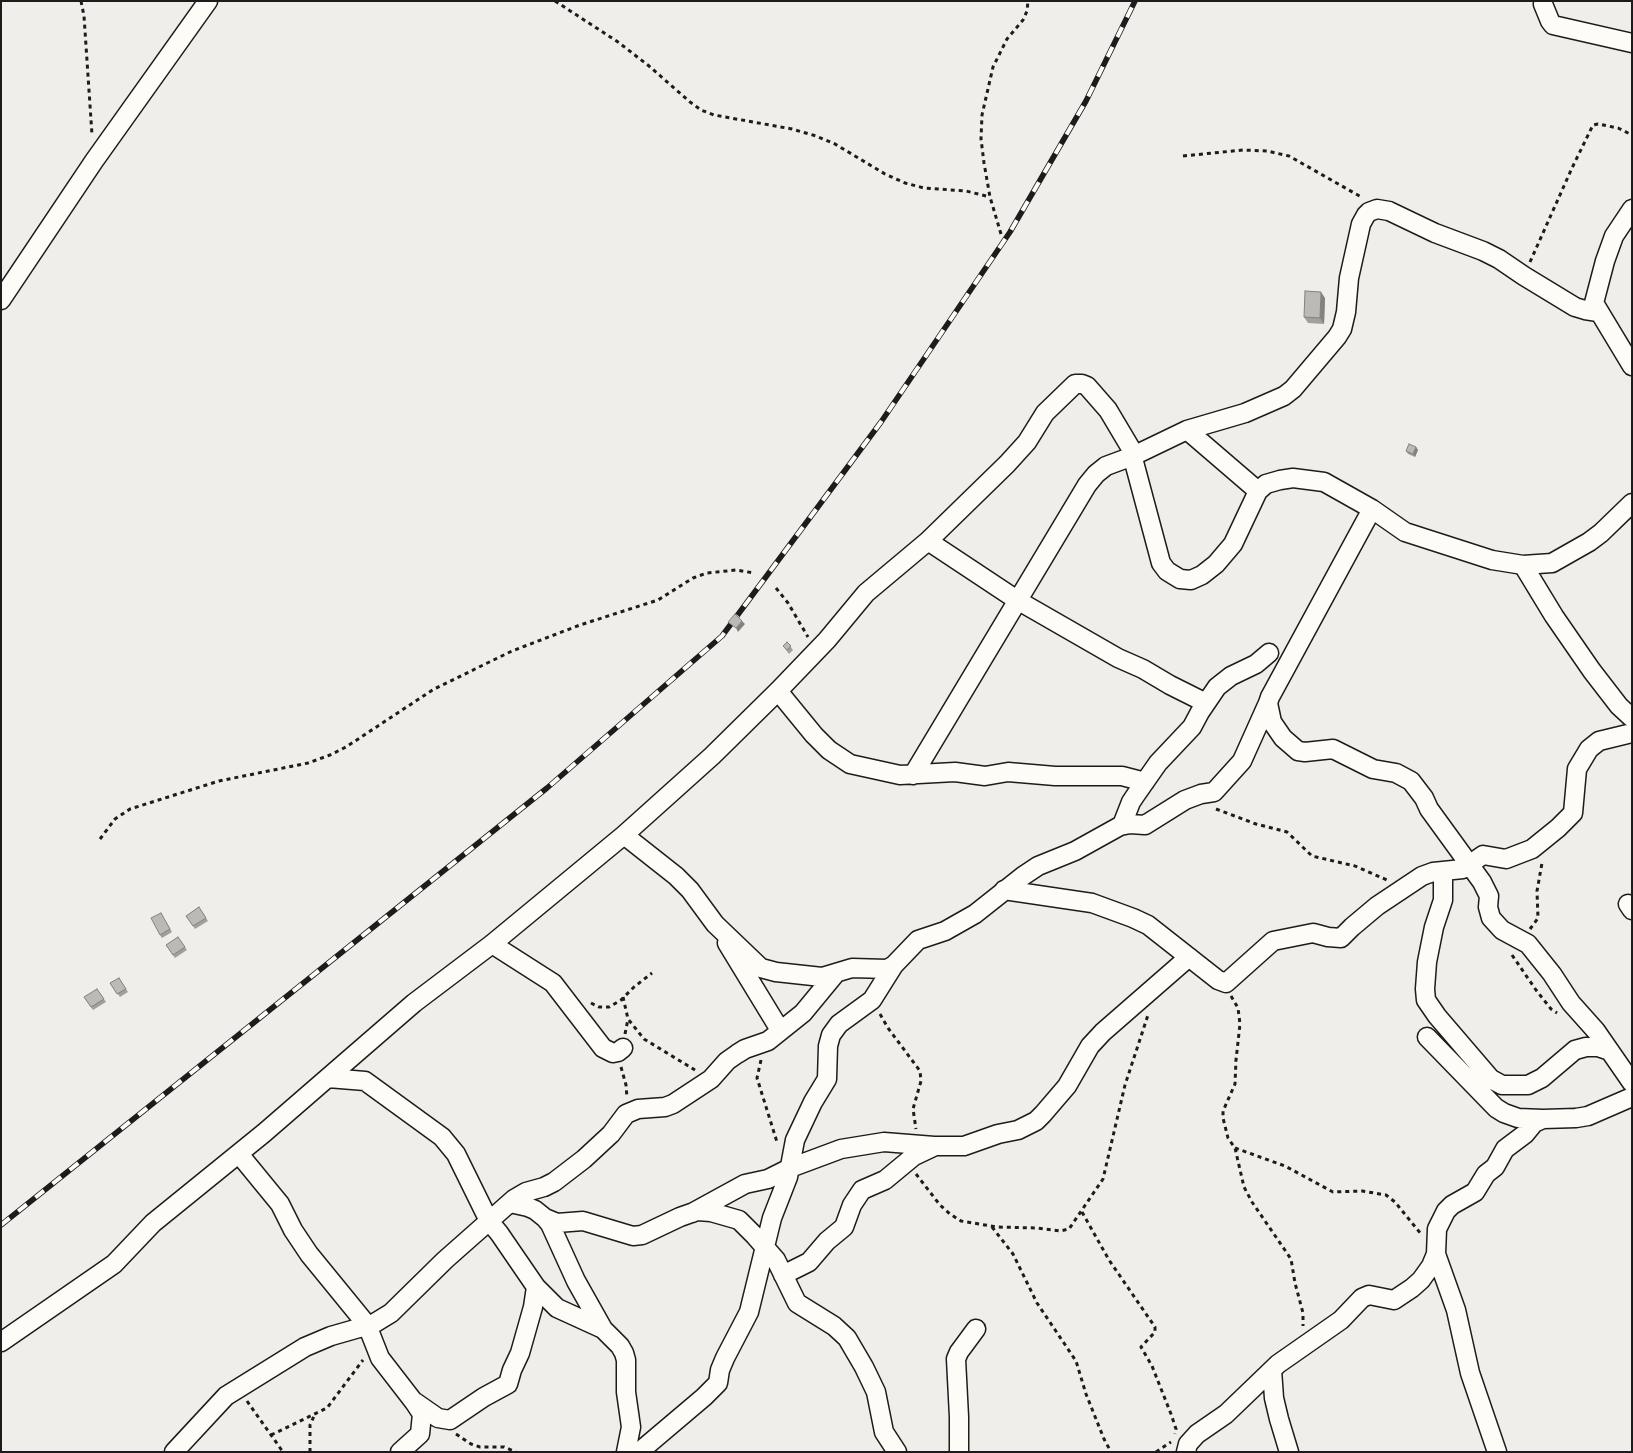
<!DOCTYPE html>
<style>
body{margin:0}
#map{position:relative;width:1633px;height:1453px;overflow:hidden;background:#f0eeea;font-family:"Playpen Sans",sans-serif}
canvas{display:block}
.frame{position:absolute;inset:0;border:2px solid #1c1c1c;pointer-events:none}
</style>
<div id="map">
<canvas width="1633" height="1453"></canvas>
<div class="frame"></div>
</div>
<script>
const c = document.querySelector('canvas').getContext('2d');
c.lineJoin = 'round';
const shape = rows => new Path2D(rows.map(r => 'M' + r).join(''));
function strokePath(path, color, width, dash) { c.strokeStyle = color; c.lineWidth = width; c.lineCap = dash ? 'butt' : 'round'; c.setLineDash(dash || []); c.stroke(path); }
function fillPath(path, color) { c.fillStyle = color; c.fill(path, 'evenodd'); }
const minor = shape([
 [1543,4,1550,21,1553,25,1632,43],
 [1632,209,1614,236,1605,261,1594,303,1632,366],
 [1,300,94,161,208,1],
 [1187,430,1258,491,1266,484,1280,480,1293,478,1324,482,1372,509,1405,532,1492,560,1523,565,1552,563,1589,542,1601,533,1632,503],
 [1372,509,1270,697,1268,703,1272,722,1283,738,1298,751,1305,752,1333,749,1373,769,1396,773,1411,781,1424,798,1429,809,1482,882,1489,896,1488,907,1491,918,1502,930,1528,944,1552,974,1571,1003,1596,1031,1632,1083],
 [928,541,1017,600,1118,658,1143,669,1170,685,1206,703],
 [1523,565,1554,616,1592,671,1619,706,1632,718],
 [778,691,814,735,829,750,850,764,900,775,955,772,985,776,1008,772,1055,776,1122,776,1145,782],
 [913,775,1087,485,1096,474,1106,466,1133,456,1187,430,1245,413,1284,396,1293,389,1337,337,1342,329,1346,312,1349,278,1361,224,1366,215,1369,212,1377,209,1389,211,1435,233,1483,251,1499,259,1524,276,1575,307,1585,310,1598,312],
 [1122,825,1131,802,1135,796,1158,763,1192,727,1200,712,1217,687,1231,676,1256,664,1269,653],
 [624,835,676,876,690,890,715,924,761,968,776,972,822,977,852,968,887,969,894,965,918,940,945,931,975,914,1023,876,1038,866,1075,851,1120,826,1130,824,1145,825,1185,800,1201,794,1214,792,1242,761,1268,703],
 [1443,871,1443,900,1434,927,1427,962,1425,989,1426,1000,1437,1016,1491,1079,1502,1085,1528,1085,1542,1078,1575,1050,1586,1047,1598,1047,1610,1051],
 [1004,890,1092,903,1133,918,1148,925,1218,980,1226,983,1273,941,1313,933,1328,937,1341,938,1352,927,1377,906,1422,876,1433,872,1463,869,1483,855,1506,859,1532,849,1558,828,1573,813,1577,769,1589,749,1599,741,1632,733],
 [1628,904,1632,910],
 [727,943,780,1030],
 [492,944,553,983,603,1048,613,1053,618,1052,623,1048],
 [1427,1037,1496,1108,1504,1113,1518,1118,1543,1119],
 [328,1078,365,1081,442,1137,456,1154,489,1221,499,1233,536,1287,557,1308,603,1329],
 [239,1154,280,1204,293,1230,309,1254,367,1325,380,1358,414,1402,422,1414,420,1434,400,1452],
 [510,1203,528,1207,535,1210,545,1218,550,1224,576,1281,603,1329,620,1346,624,1353,626,1360,626,1392,631,1427,626,1452],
 [692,1213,745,1184,768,1179,790,1168,841,1149,884,1142,934,1146,964,1146,998,1134,1018,1130,1036,1121,1043,1114,1067,1086,1090,1046,1103,1032,1189,957],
 [545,1218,557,1223,583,1221,633,1236,642,1235,680,1217,697,1211,711,1212,739,1220,755,1236,776,1260,797,1303,834,1326,847,1338,864,1367,876,1392,884,1432,897,1452],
 [1436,1254,1456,1310,1470,1373,1497,1452],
 [783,1275,809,1262,827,1241,844,1227,852,1205,862,1190,885,1180,914,1156,933,1147],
 [1,1342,114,1264,153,1223,264,1133,414,1003,492,944,624,835,712,756,778,691,827,640,866,593,928,541,1007,464,1027,442,1045,413,1075,384,1082,384,1087,386,1108,410,1130,447,1161,563,1167,571,1180,579,1191,580,1202,575,1216,564,1233,544,1258,491],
 [1272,1370,1274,1398,1279,1419,1289,1452],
 [415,1402,438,1418,450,1420,484,1397,508,1384,512,1370,520,1353,533,1307,536,1287],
 [174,1452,226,1396,305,1347,331,1336,373,1324,391,1313,445,1260,514,1199,526,1192,544,1187,554,1182,584,1159,611,1134,626,1114,638,1109,665,1107,673,1104,711,1079,727,1061,737,1054,745,1049,768,1041,803,1013,836,973],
 [639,1452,704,1397,718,1383,720,1370,725,1358,749,1312,772,1218,788,1177,795,1140,813,1102,827,1079,828,1046,831,1035,839,1024,872,1000,894,965],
 [959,1452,959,1417,956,1359,959,1352,976,1329],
 [1186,1452,1188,1444,1197,1434,1226,1414,1278,1364,1341,1320,1362,1298,1369,1295,1394,1300,1412,1288,1421,1280,1431,1266,1436,1254,1437,1229,1446,1211,1452,1205,1475,1192,1486,1174,1495,1167,1505,1149,1525,1134,1534,1123,1543,1119,1576,1118,1588,1116,1632,1097]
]);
strokePath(minor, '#1c1c1c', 21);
strokePath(shape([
 [81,1,84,16,92,135],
 [555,1,618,42,649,66,690,102,701,110,714,115,792,129,816,136,835,144,885,174,905,183,924,188,966,191,990,197],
 [1183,156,1243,150,1267,151,1289,156,1363,198],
 [1001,234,990,197,984,163,981,139,982,115,993,67,1007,39,1023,20,1027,11,1028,1],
 [1530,262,1572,168,1593,125,1598,124,1618,128,1632,135],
 [776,588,788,603,808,637],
 [1216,809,1256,824,1287,832,1312,856,1355,866,1387,880],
 [100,839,115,819,130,809,219,781,308,763,330,755,346,747,434,689,512,651,580,625,658,600,693,578,707,573,736,570,754,573],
 [1530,929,1538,918,1537,891,1542,863],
 [1512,955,1536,990,1551,1009,1557,1013],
 [1231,996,1238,1008,1240,1024,1236,1060,1235,1084,1223,1111,1223,1118,1228,1138,1235,1148,1244,1187,1252,1202,1291,1259,1295,1283,1303,1313,1303,1326],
 [623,997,628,1019,644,1039,695,1070],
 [591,1003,599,1007,609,1007,621,1000,634,987,652,973],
 [880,1014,888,1028,920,1071,921,1081,913,1109,916,1129],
 [625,1034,628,1019],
 [761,1060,757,1078,777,1142],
 [621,1067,626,1085,627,1098],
 [1235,1148,1285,1166,1333,1192,1362,1191,1386,1195,1395,1202,1421,1234],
 [916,1174,940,1205,950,1214,961,1221,997,1227,1036,1228,1060,1231,1069,1229,1103,1179,1125,1085,1148,1015],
 [1082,1212,1109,1260,1155,1327,1155,1332,1141,1347,1152,1366,1171,1414,1176,1429,1175,1434],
 [992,1227,1013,1254,1037,1303,1076,1361,1086,1394,1104,1439,1111,1452],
 [247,1401,283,1452],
 [456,1434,471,1444,480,1447,504,1447,516,1452],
 [271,1435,327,1408,363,1360],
 [310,1452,310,1425,314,1416],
 [1156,1452,1171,1442]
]), '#1c1c1c', 3, [4, 4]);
strokePath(minor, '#fdfcf7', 18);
const rail = shape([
 [1,1225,547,788,722,636,881,422,1010,232,1086,101,1135,1]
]);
strokePath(rail, '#1c1c1c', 5.5);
strokePath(rail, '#fdfcf7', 4, [11]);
fillPath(shape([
 [1325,298,1324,324,1308,323,1304,317],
 [1416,447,1418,450,1415,457,1408,454,1406,451],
 [787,642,793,650,789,654,783,646],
 [199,907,208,921,195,929,186,916],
 [161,913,172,932,162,938,160,935],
 [178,937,187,950,175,958,166,945],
 [119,978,128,992,120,997,110,983],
 [97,989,106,1002,93,1010,84,997]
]), '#a1a09d');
fillPath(shape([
 [1321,292,1325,298,1324,324,1320,318],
 [1416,447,1418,450,1415,457,1413,454],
 [742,621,745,624,738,632,736,628]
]), '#83827f');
const building = shape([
 [1305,291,1321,292,1320,318,1304,317,1305,291],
 [1409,444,1416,447,1413,454,1406,451,1409,444],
 [735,614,742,621,736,628,728,622,735,614],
 [787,642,791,646,787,650,783,646,787,642],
 [199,907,206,918,193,926,186,916,199,907],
 [161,913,170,929,160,935,151,918,161,913],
 [178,937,185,947,173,955,166,945,178,937],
 [119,978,126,989,117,994,110,983,119,978],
 [97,989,104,999,91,1007,84,997,97,989]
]);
fillPath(building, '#bbbab6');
strokePath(building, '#83827f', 1);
</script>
